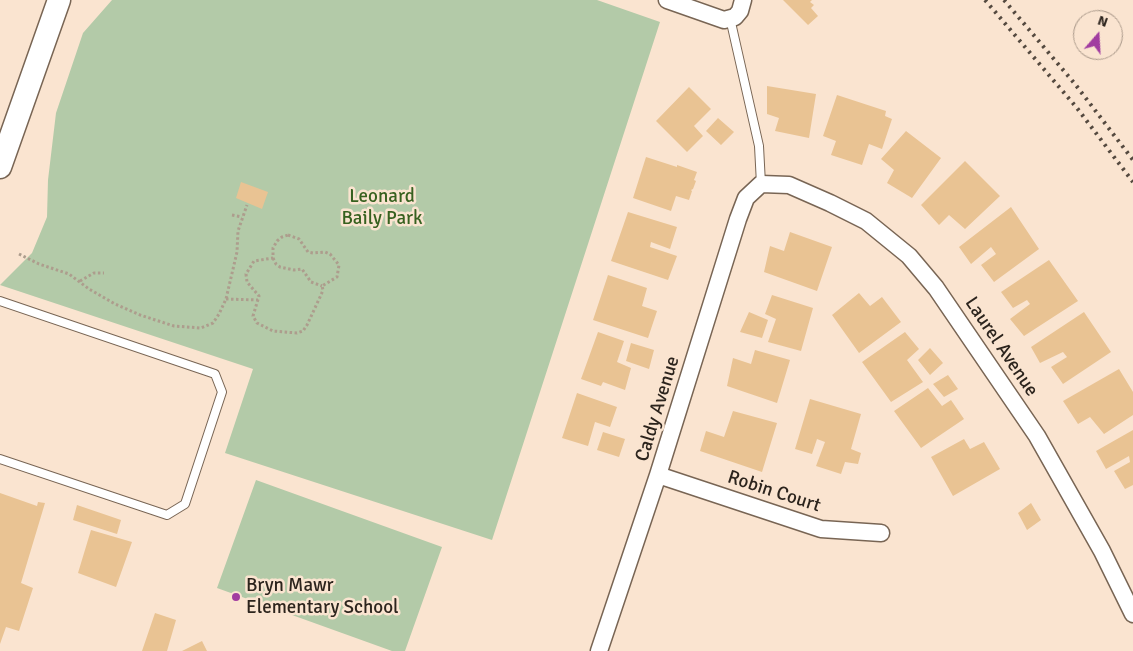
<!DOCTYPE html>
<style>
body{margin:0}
#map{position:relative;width:1133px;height:651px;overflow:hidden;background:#fae4d0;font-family:Signika,sans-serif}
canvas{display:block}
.north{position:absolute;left:1073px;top:10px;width:50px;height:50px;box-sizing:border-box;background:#fae4d0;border:1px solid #a89788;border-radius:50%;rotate:19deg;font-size:14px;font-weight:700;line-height:20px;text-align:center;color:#2c241d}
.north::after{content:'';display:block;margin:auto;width:18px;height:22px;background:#a13ca0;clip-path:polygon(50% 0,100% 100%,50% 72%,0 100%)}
</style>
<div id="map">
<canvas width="1133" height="651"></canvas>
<div class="north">N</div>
</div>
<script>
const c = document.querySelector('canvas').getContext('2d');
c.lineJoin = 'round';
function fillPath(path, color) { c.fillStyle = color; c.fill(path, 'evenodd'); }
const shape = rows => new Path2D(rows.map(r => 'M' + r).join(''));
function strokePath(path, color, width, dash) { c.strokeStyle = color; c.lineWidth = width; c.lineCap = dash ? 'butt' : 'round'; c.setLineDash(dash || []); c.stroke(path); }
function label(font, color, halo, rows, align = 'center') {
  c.font = font + ' Signika,sans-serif'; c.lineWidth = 5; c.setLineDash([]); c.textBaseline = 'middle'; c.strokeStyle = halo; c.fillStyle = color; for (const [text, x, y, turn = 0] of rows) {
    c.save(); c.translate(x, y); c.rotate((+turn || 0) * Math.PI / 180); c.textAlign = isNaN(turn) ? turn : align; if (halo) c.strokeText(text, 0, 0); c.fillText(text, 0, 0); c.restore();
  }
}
fillPath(shape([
 [112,0,597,0,660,22,492,540,225,453,253,369,0,285,32,253,47,217,48,180,56,113,83,33],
 [256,480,442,547,405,651,392,651,217,588]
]), '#b3caa8');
fillPath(shape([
 [783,0,812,0,810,2,814,5,811,8,818,16,808,25],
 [767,86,816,94,809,138,775,131,779,118,767,114],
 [689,87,711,109,694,126,703,136,687,152,656,121],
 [837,95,886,111,885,116,892,119,882,149,869,144,862,165,831,155,836,141,823,136],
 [718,118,734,132,721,145,706,131],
 [906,131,941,158,912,198,887,183,894,170,881,159],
 [646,157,677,167,677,165,697,172,694,180,696,181,693,189,691,190,692,191,689,200,676,196,671,211,633,198],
 [965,161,1000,196,965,229,949,215,939,225,921,205],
 [241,182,268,192,262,209,236,198],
 [1011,207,1039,249,994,282,981,265,996,254,991,247,971,264,959,247],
 [628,212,677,227,670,249,651,242,650,247,677,256,668,280,611,261],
 [790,232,832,247,817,291,764,272,770,246,784,251],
 [1049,260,1078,301,1024,336,1010,319,1030,304,1027,300,1013,308,1001,292],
 [608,275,647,288,642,306,657,311,648,338,593,320],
 [859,293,870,306,882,297,901,322,859,353,832,315],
 [772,295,813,308,801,351,768,342,776,319,765,314],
 [749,312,768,320,762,338,740,332],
 [1084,312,1111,352,1063,384,1051,367,1067,357,1063,352,1040,363,1031,347],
 [598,332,624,341,617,362,631,368,625,390,603,382,601,386,581,379],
 [905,332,919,349,907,360,923,382,891,402,862,362],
 [631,343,654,350,649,369,626,361],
 [930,348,943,363,930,375,918,360],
 [755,350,790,360,777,403,727,386,733,358,751,364],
 [1119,369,1133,392,1133,415,1104,434,1090,417,1078,424,1063,401],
 [948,375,958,389,944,397,933,384],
 [928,388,942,406,951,400,964,419,921,448,894,411],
 [577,393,617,407,610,427,595,422,588,446,562,438],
 [810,399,861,414,851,449,861,453,858,464,845,462,841,474,816,466,825,442,817,439,812,454,795,449],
 [733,411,777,423,762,472,700,451,706,431,724,437],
 [1133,430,1133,485,1125,489,1114,471,1130,462,1129,456,1106,469,1096,451],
 [603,432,625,439,619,457,597,450],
 [964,439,970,449,984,442,1000,469,953,496,931,457],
 [0,493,37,506,38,502,45,503,21,583,33,588,19,631,6,627,0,644],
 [1031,503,1041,520,1027,530,1018,513],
 [77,505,121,520,117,534,73,520],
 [91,530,132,542,116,587,78,573],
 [155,613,176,620,167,651,142,651],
 [202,641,207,651,182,651]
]), '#e9c393');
const lane = shape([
 [730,18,759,146,761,184],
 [0,301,215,374,222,392,185,504,167,515,0,459]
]);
const street = shape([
 [667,0,724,20,735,17,740,11,743,0],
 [658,475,821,529,881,533],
 [599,651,658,475,738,219,746,198,761,184,789,185,830,203,866,221,909,256,936,288,1037,436,1102,551,1133,614]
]);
const secondary = shape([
 [0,167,59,0]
]);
strokePath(lane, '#786554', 10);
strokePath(street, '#786554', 19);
strokePath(secondary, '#786554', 25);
strokePath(shape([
 [232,215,242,217],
 [288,235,299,239,308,252,313,253,325,252,330,254,339,265,337,277,322,286,323,290,321,295,307,325,303,331,297,333,273,331,257,323,253,316,259,296,247,282,246,274,254,261,273,258,273,248,277,241,282,237,288,235],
 [19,254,39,264,69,274,89,289,115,304,140,315,174,326,201,328,213,323,219,314,226,299,237,252,238,231,247,205],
 [273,258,276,264,280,267,294,270,302,269,311,282,322,286],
 [80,281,94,273,104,273],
 [226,299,258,300]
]), '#ad9d8d', 3, [2.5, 2.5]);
strokePath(lane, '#fff', 8);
strokePath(street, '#fff', 16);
strokePath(secondary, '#fff', 22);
strokePath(shape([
 [985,0,1077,108,1133,182],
 [1004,0,1075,84,1133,160]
]), '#54493f', 4, [2.5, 5]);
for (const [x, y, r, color] of [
 [236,597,5,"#a13ca0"]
]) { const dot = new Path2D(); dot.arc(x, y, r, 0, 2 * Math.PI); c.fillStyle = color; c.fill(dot); strokePath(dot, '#fae4d0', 2); }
label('19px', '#37611f', '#fae4d0', [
 ["Leonard",382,197],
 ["Baily Park",382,219]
]);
label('19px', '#2c241d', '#fae4d0', [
 ["Laurel Avenue",1001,347,56],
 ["Caldy Avenue",658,409,-73],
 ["Robin Court",774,492,18]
]);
label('19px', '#2c241d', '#fae4d0', [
 ["Bryn Mawr",246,586],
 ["Elementary School",246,608]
], 'left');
</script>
